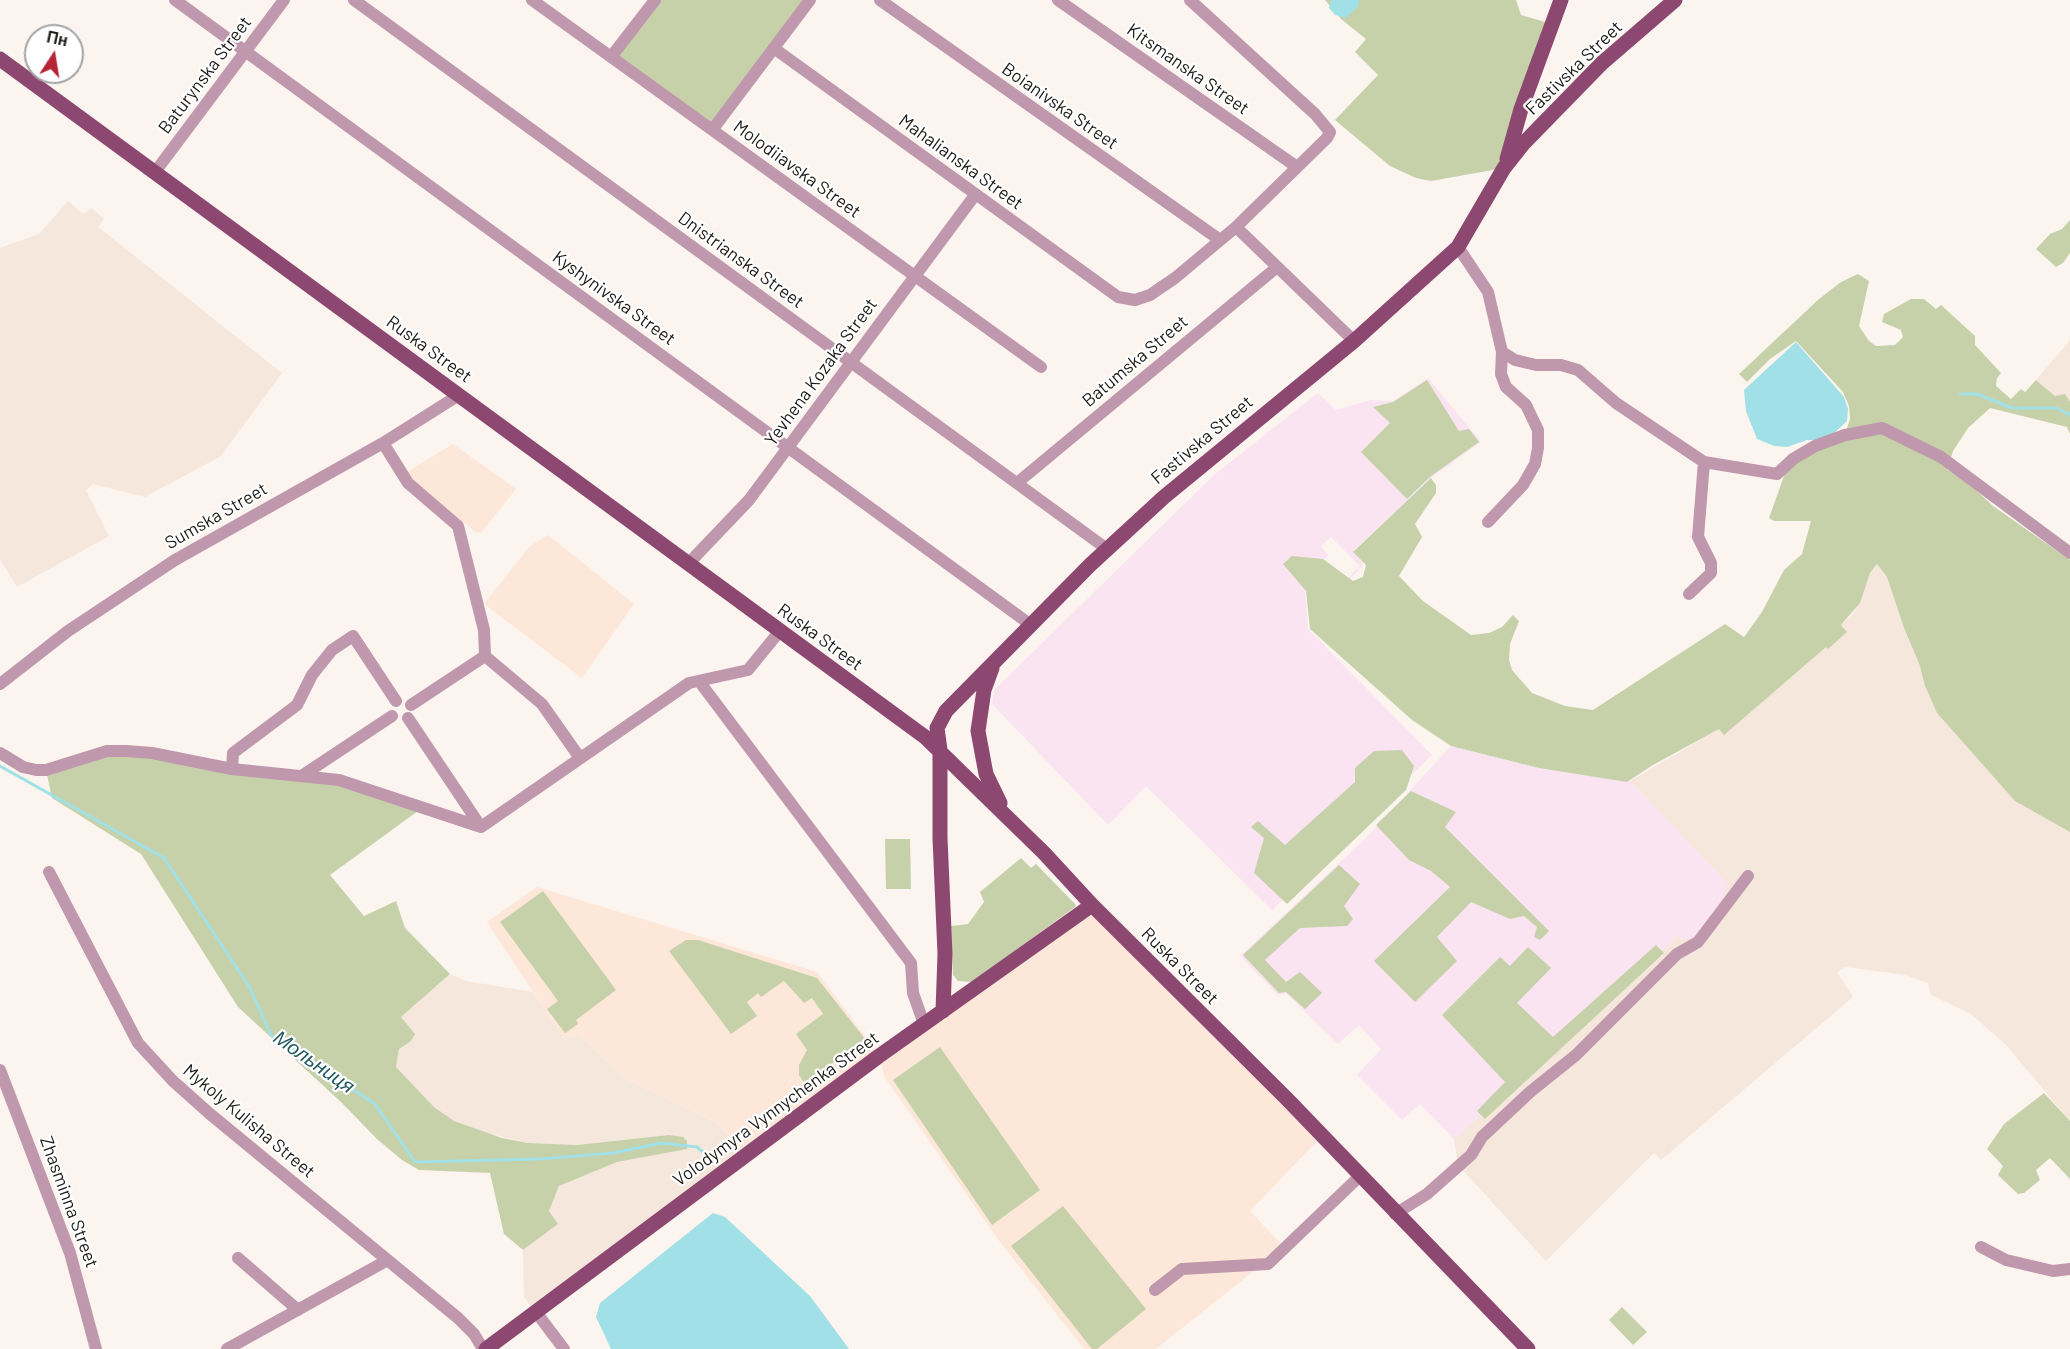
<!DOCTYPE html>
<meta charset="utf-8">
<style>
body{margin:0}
#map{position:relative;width:2070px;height:1349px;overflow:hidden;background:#fcf4ee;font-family:Barlow,sans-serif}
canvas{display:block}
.north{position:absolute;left:24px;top:24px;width:60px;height:60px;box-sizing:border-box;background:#fff;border:2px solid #a4a3a3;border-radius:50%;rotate:12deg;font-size:16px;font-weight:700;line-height:24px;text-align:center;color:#1c1a18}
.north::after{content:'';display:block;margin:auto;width:21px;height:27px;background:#b62536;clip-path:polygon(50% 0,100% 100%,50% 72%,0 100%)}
</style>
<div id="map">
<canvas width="2070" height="1349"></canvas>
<div class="north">Пн</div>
</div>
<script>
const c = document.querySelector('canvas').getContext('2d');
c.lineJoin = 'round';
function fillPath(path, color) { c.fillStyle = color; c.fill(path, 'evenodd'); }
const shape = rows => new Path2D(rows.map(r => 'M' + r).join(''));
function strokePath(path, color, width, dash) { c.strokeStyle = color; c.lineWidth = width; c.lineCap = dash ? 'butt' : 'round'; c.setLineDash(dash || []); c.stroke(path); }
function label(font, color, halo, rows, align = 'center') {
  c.font = font + ' Barlow,sans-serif'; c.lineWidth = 4.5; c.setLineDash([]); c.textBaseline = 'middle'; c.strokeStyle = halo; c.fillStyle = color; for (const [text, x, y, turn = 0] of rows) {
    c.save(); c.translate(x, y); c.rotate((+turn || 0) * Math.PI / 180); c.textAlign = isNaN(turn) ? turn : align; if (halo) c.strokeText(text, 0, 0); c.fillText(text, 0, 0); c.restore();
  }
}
fillPath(shape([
 [68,201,83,214,92,208,104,219,98,227,282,373,221,456,145,497,93,484,86,490,109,536,17,587,0,559,0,248,39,234],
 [2070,340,2070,402,2055,396,2036,380],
 [1877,564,1887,577,1904,628,1920,666,1925,686,1937,713,2015,800,2070,832,2070,1121,2006,1045,1971,1014,1931,995,1928,983,1905,975,1846,967,1837,972,1853,997,1661,1160,1654,1153,1546,1261,1458,1165,1454,1139,1678,935,1683,940,1663,816,1630,781,1719,729,1826,647,1828,649,1846,632,1841,625,1854,613,1870,573],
 [450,974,466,981,533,992,565,1040,579,1034,626,1079,716,1122,744,1153,535,1312,524,1297,523,1250,558,1224,549,1211,559,1186,617,1162,686,1149,669,1135,577,1145,528,1143,479,1131,454,1121,434,1107,396,1067,399,1049,410,1042,401,1017]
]), '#f6e7dd');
fillPath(shape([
 [453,444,516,489,481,533,475,532,412,480,407,472],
 [548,535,634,604,582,678,484,604,530,546],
 [537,887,817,972,879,1055,1092,905,1323,1135,1250,1211,1284,1247,1156,1349,1084,1349,997,1238,885,1078,879,1056,744,1153,716,1122,626,1079,579,1034,565,1040,487,922]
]), '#fde7d9');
fillPath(shape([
 [1428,378,1481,442,1431,478,1353,551,1364,565,1326,603,1304,580,1308,629,1432,755,1272,910,1146,786,1108,825,992,704,994,690,1215,474,1318,393,1336,410,1371,400,1393,401],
 [1427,381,1459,431,1431,476,1407,498,1390,423,1374,407,1393,402],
 [1331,537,1360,566,1343,583,1322,561,1329,556,1321,546],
 [1451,746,1539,768,1630,781,1728,884,1710,923,1692,938,1683,940,1678,936,1454,1139,1420,1104,1402,1120,1357,1075,1381,1049,1359,1025,1338,1044,1286,993,1278,995,1240,956,1369,835]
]), '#fae4f2');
fillPath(shape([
 [655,0,810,0,713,130,611,57],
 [1325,0,1516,0,1521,15,1552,24,1504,168,1431,181,1416,178,1390,166,1335,120,1378,75,1355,52,1366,39,1341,19],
 [2070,220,2070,253,2063,263,2056,267,2036,249,2050,234,2062,229],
 [1858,274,1869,281,1859,326,1869,341,1876,346,1895,345,1903,337,1901,330,1882,322,1884,314,1911,299,1924,299,1936,309,1941,305,1975,336,1975,345,2001,373,1997,378,1996,386,2011,399,2021,389,2025,392,2036,380,2055,396,2065,394,2070,402,2070,434,2067,427,1990,408,1968,428,1953,451,1947,470,1960,475,1993,506,2070,560,2070,832,2015,801,1937,713,1925,686,1920,666,1904,628,1887,577,1877,564,1870,573,1860,603,1841,625,1847,632,1828,649,1826,647,1724,735,1719,729,1653,765,1627,782,1539,768,1451,746,1412,720,1310,629,1306,591,1283,564,1292,556,1323,559,1353,581,1363,577,1366,565,1353,552,1431,478,1436,485,1436,493,1415,524,1422,537,1399,576,1423,601,1471,635,1489,633,1502,627,1513,615,1519,621,1510,644,1509,660,1512,670,1532,693,1565,706,1593,710,1725,624,1744,637,1762,612,1784,570,1802,554,1811,521,1774,521,1769,518,1784,476,1787,470,1815,450,1849,439,1847,428,1850,419,1849,406,1843,392,1796,341,1770,359,1747,382,1739,374,1819,299,1841,282],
 [1427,380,1459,431,1469,429,1479,442,1431,476,1407,499,1361,452,1390,423,1373,407,1393,402],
 [1402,750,1414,766,1406,790,1287,904,1254,873,1264,838,1251,827,1258,821,1285,845,1355,782,1355,768,1374,751],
 [107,751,339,783,418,811,330,875,364,916,396,901,405,928,450,974,401,1017,415,1034,410,1042,399,1049,396,1067,434,1107,454,1121,502,1138,528,1143,577,1145,669,1135,683,1137,687,1141,687,1149,617,1162,559,1186,549,1211,558,1224,523,1250,504,1234,490,1173,419,1170,402,1160,377,1139,342,1103,238,1007,141,854,52,798,46,770],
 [1411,791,1456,812,1445,827,1549,931,1540,940,1534,937,1537,927,1524,916,1510,919,1471,902,1437,937,1457,961,1415,1002,1374,961,1450,887,1431,871,1409,860,1376,825],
 [885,839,910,839,911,889,886,889],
 [1021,858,1031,868,1036,864,1076,905,1075,907,972,982,958,981,953,975,951,926,968,924,984,902,980,892],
 [1339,865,1360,884,1344,906,1353,919,1347,926,1300,928,1265,960,1286,982,1300,972,1322,993,1305,1009,1286,992,1279,993,1243,955],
 [543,891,616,990,576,1020,578,1024,565,1033,547,1009,558,1001,500,922],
 [686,940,698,940,817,978,865,1039,805,1084,799,1075,799,1065,807,1050,796,1034,823,1014,812,998,804,1003,784,981,761,997,758,993,747,1002,757,1016,731,1034,669,951],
 [1656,945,1664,953,1485,1119,1477,1111,1505,1082,1442,1015,1500,957,1510,966,1528,947,1551,968,1517,1003,1553,1037],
 [940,1047,1040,1190,992,1225,893,1080],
 [2044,1093,2070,1121,2070,1179,2050,1158,2036,1170,2040,1180,2024,1193,2018,1194,1998,1175,2003,1166,1987,1149,2004,1124],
 [1063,1206,1146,1309,1097,1349,1092,1349,1011,1246],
 [1622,1307,1647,1332,1633,1345,1609,1320]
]), '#c6d1aa');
fillPath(shape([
 [1331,0,1359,0,1358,7,1346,18,1335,15,1329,8],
 [1796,342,1844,397,1848,409,1847,421,1833,434,1819,440,1807,440,1787,447,1774,446,1757,439,1746,411,1744,390],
 [713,1213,725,1217,810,1296,849,1349,611,1349,596,1317,600,1303]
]), '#a0e0e6');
strokePath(shape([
 [1960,394,1977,394,2012,408,2057,408,2070,415],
 [0,766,164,858,250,988,271,1035,375,1104,415,1162,540,1159,613,1153,661,1143,697,1147,711,1159]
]), '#a0e0e6', 3);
strokePath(shape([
 [175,0,1031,625],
 [354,0,1107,549],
 [532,0,1041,367],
 [880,0,1220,240],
 [1058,0,1297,167],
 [775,49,1118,297,1135,300,1150,295,1175,278,1236,227,1327,138,1330,132,1315,114,1190,0],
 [611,57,655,0],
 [713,129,810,0],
 [155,172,284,0],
 [1236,227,1354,341],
 [1458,247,1488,292,1502,352,1515,360,1536,365,1561,365,1578,370,1616,403,1704,462,1777,474,1793,459,1815,446,1845,435,1882,428,1941,457,2070,553],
 [383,443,408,483,458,526,484,630,485,656,411,705],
 [1017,483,1276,268],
 [1488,522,1523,485,1535,464,1538,448,1538,430,1526,405,1506,387,1501,374,1502,352],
 [688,564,749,500,975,195],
 [1689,594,1711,573,1711,563,1698,537,1704,462],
 [485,656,542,704,580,758],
 [699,681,911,963,913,993,924,1024],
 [0,684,68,631,175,560,383,443,459,395],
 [408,718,481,827],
 [0,753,23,767,36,770,46,770,107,751,126,751,152,753,232,769,339,780,481,827],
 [232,769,233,753,297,705,312,675,332,650,353,636,396,701],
 [303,775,392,716],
 [481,827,689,683,748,670,779,632],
 [49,872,138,1043,173,1081,210,1114,458,1318,474,1334,483,1349],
 [0,1070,70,1253,96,1349],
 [1395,1214,1427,1194,1471,1155,1482,1137,1530,1092,1576,1055,1677,954,1698,942,1748,876],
 [1981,1247,2006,1260,2053,1271,2070,1269],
 [238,1258,298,1310],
 [1155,1290,1182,1269,1268,1264,1360,1176],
 [536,1312,564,1349],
 [227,1349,386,1261]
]), '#c098ad', 12);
strokePath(shape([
 [0,59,925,737,1044,853,1092,905,1287,1099,1528,1349],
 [1507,159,1521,109,1561,0],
 [992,668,984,690,978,731,986,774,1000,803],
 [943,1011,945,954,940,838,940,750,937,728,946,711,1090,565,1164,497,1354,341,1458,247,1504,168,1523,144,1602,63,1675,0],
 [486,1349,879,1056,1092,905]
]), '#8d4871', 15);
label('18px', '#1c1a18', '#fff', [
 ["Fastivska Street",1574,68,-44],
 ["Kitsmanska Street",1188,69,35],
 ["Baturynska Street",205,75,-53],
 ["Boianivska Street",1060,106,35],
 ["Mahalianska Street",961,162,36],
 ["Molodiiavska Street",797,169,36],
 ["Dnistrianska Street",741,260,36],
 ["Kyshynivska Street",614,298,36],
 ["Ruska Street",429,349,36],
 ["Batumska Street",1135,361,-40],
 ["Yevhena Kozaka Street",821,372,-54],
 ["Fastivska Street",1202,440,-40],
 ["Sumska Street",216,516,-30],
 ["Ruska Street",820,637,36],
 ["Ruska Street",1180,966,45],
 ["Volodymyra Vynnychenka Street",776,1109,-36],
 ["Mykoly Kulisha Street",249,1121,40],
 ["Zhasminna Street",69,1202,70]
]);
label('italic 20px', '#245a5f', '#fff', [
 ["Мольниця",314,1062,35]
]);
</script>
